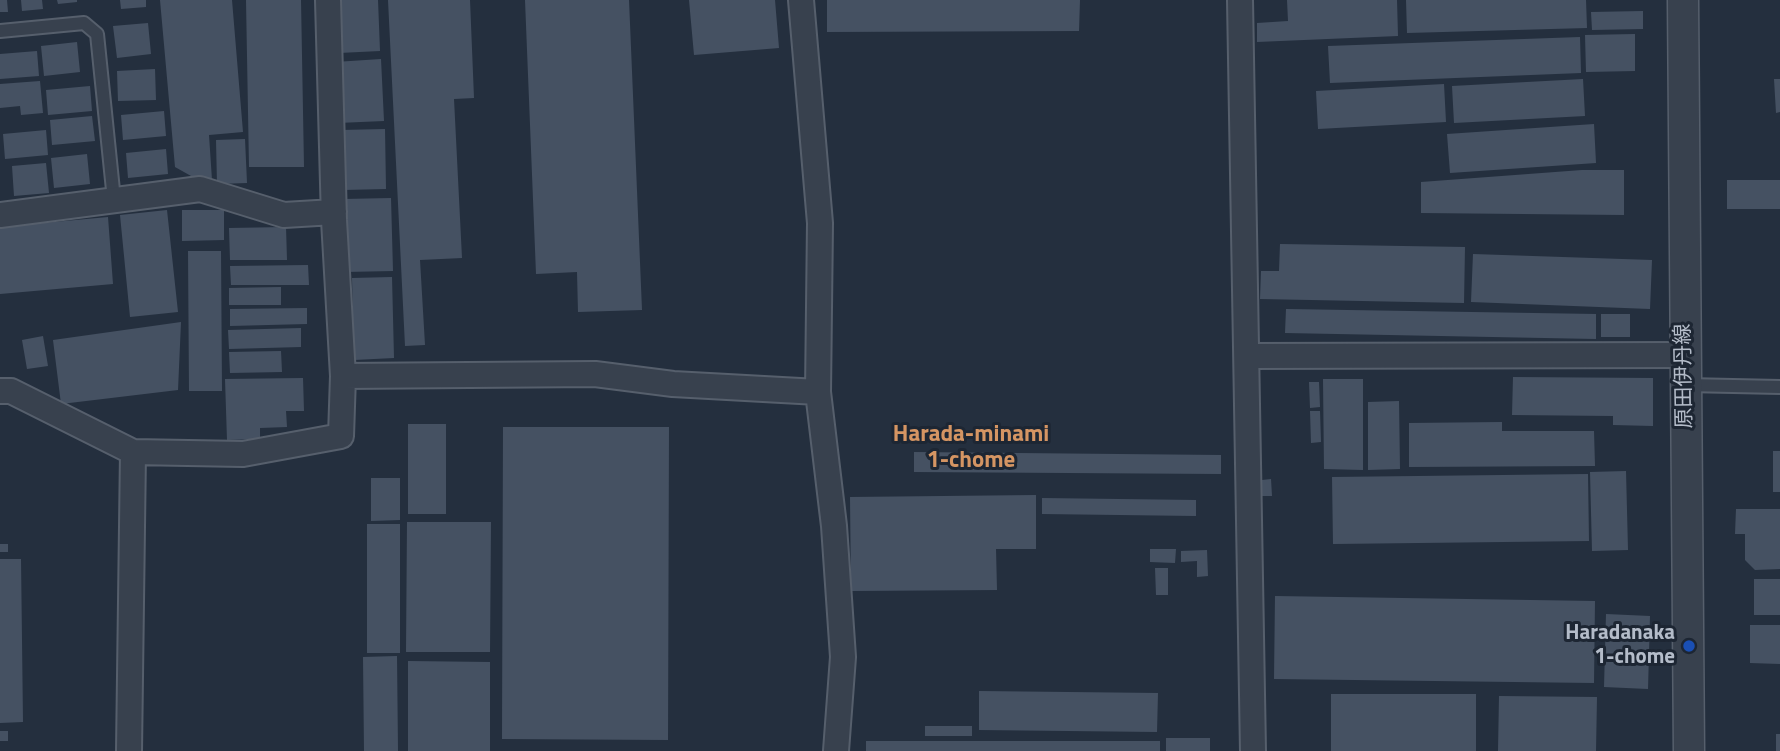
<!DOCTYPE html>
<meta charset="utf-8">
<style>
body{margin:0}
canvas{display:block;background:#242f3e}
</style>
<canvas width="1780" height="751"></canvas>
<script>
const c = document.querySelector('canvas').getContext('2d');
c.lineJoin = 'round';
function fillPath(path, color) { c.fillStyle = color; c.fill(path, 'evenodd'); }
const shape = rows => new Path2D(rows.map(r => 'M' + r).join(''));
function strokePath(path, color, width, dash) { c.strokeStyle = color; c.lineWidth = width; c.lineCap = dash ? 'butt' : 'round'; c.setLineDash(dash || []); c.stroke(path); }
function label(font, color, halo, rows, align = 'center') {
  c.font = font + ' "Titillium Web","Noto Sans JP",sans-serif'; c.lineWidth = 6; c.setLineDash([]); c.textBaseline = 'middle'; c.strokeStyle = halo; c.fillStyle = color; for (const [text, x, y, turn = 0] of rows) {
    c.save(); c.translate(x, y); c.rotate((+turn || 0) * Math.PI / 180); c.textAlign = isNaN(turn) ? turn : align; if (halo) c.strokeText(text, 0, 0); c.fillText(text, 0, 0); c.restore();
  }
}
fillPath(shape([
 [0,0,7,0,8,12,0,12],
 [21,0,42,0,43,9,22,11],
 [57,0,77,0,77,2,58,4],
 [120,0,146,0,146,7,121,9],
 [160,0,232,0,243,132,209,135,212,180,200,181,175,167],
 [246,0,301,0,304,167,249,167],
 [337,0,378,0,380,51,339,53],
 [388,0,470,0,474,98,454,99,462,258,420,260,425,345,405,346],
 [525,0,629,0,642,310,578,312,577,272,536,274],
 [689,0,775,0,779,48,694,55],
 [827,0,1080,0,1079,31,827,32],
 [1287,0,1397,0,1398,36,1257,42,1257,23,1288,21],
 [1406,0,1586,0,1587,28,1407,33],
 [1643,11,1643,29,1592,30,1591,12],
 [148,23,151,54,117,58,113,26],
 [1635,34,1635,71,1586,72,1585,35],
 [1580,37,1581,73,1330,83,1328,46],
 [77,42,80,72,44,76,41,46],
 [37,51,39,76,0,79,0,54],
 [381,59,384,121,338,123,335,62],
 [155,69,156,100,118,101,117,71],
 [1583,79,1585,116,1454,123,1452,86],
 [1774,79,1780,79,1780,112,1776,113],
 [40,81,43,113,21,115,20,106,0,108,0,84],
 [1444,84,1446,122,1318,129,1316,91],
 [90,86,92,111,48,115,46,90],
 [164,111,166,136,123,140,121,115],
 [92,116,95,141,52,145,50,120],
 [1594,124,1596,163,1450,173,1447,134],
 [385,129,386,189,343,190,341,130],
 [46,130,48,155,5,159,3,134],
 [245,139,247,183,217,184,216,140],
 [166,149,168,174,128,178,126,153],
 [87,154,90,184,54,188,51,158],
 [46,163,49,193,14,196,12,166],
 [1582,170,1624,170,1624,215,1421,213,1421,182],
 [1727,180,1780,180,1780,209,1727,209],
 [391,198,393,271,345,272,344,199],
 [167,210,178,312,130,317,120,215],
 [182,210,224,210,224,240,182,241],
 [108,217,113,284,0,294,0,227],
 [286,227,287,260,230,260,229,228],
 [1280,244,1465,247,1464,303,1260,299,1261,271,1279,271],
 [188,251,221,251,222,391,189,391],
 [1473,254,1652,260,1650,309,1471,302],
 [308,265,309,285,231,285,230,266],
 [392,277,394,358,354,360,352,278],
 [281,287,281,305,229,305,229,288],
 [307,308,307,324,230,326,230,309],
 [1286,309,1596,314,1596,339,1285,333],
 [1601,314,1630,314,1630,337,1601,337],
 [181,322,178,390,61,404,53,340],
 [301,328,301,347,229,349,228,330],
 [43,336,48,366,27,369,22,340],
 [281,351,282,372,230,373,229,352],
 [1513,377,1653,378,1653,426,1613,425,1613,416,1512,415],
 [303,378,304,411,286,411,287,427,260,428,260,439,227,440,225,379],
 [1323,379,1363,379,1363,470,1324,469],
 [1309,382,1319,382,1320,407,1310,408],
 [1399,401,1400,469,1368,470,1368,402],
 [1310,411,1320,411,1321,442,1311,443],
 [1502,422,1502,431,1594,431,1595,466,1409,467,1409,423],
 [408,424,446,424,446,514,408,514],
 [503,427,669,427,668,740,502,739],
 [1773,451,1780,451,1780,492,1773,492],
 [914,452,1221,455,1221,474,914,472],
 [1626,471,1628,550,1592,551,1590,472],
 [1588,474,1589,541,1333,544,1332,477],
 [371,478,400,478,400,520,371,521],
 [1271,479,1272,496,1262,496,1262,480],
 [1036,495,1036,549,996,549,997,590,851,591,850,497],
 [1042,498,1196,500,1196,516,1042,514],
 [1736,509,1780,509,1780,569,1755,570,1745,560,1745,534,1735,534],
 [407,522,491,522,490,652,406,652],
 [367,524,400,524,400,653,367,653],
 [0,544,8,544,8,552,0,552],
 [1150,549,1176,549,1175,563,1150,562],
 [1207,550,1208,576,1197,577,1197,561,1181,562,1181,551],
 [0,559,21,559,23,722,0,723],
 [1155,568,1168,568,1168,595,1156,595],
 [1754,579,1780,579,1780,615,1754,615],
 [1275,596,1595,601,1594,683,1274,679],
 [1606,614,1650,616,1648,689,1604,687],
 [1750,625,1780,625,1780,664,1750,663],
 [397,656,398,751,364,751,363,657],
 [408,661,490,662,490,751,408,751],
 [979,691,1158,693,1157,732,979,730],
 [1331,694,1476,694,1476,751,1331,751],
 [1499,696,1597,697,1596,751,1498,751],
 [925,726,972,726,972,736,925,736],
 [0,731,8,731,8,741,0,741],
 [1776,734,1780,734,1780,751,1776,751],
 [1166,738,1210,738,1210,751,1166,751],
 [866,741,1160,741,1160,751,866,751]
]), '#455162');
const service = shape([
 [0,31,84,23,97,34,114,200],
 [1686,385,1780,387]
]);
const minor = shape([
 [801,0,820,223,818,392,834,526,843,657,836,751],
 [1240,0,1253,751],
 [0,215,200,189,284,215,334,212],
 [1247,356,1685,355],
 [343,376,595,374,673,384,818,392],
 [0,391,11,391,133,452,243,454,341,436,343,376,334,220,328,0],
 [129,751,133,452]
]);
const tertiary = shape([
 [1683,0,1689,751]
]);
strokePath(service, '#565f6c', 16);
strokePath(minor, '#565f6c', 28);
strokePath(tertiary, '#565f6c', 33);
strokePath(service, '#38414e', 12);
strokePath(minor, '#38414e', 24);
strokePath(tertiary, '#38414e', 30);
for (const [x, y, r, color] of [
 [1689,646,7,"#1a4fb4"]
]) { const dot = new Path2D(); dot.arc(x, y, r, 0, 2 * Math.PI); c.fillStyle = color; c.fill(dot); strokePath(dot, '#1d2633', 2.5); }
label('21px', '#b4bcc9', '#1d2633', [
 ["原田伊丹線",1685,376,-91]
]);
label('bold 21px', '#b4bcc9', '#1d2633', [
 ["Haradanaka",1675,634],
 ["1-chome",1675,658]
], 'right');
label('bold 23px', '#d59563', '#1d2633', [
 ["Harada-minami",971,435],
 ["1-chome",971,461]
]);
</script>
